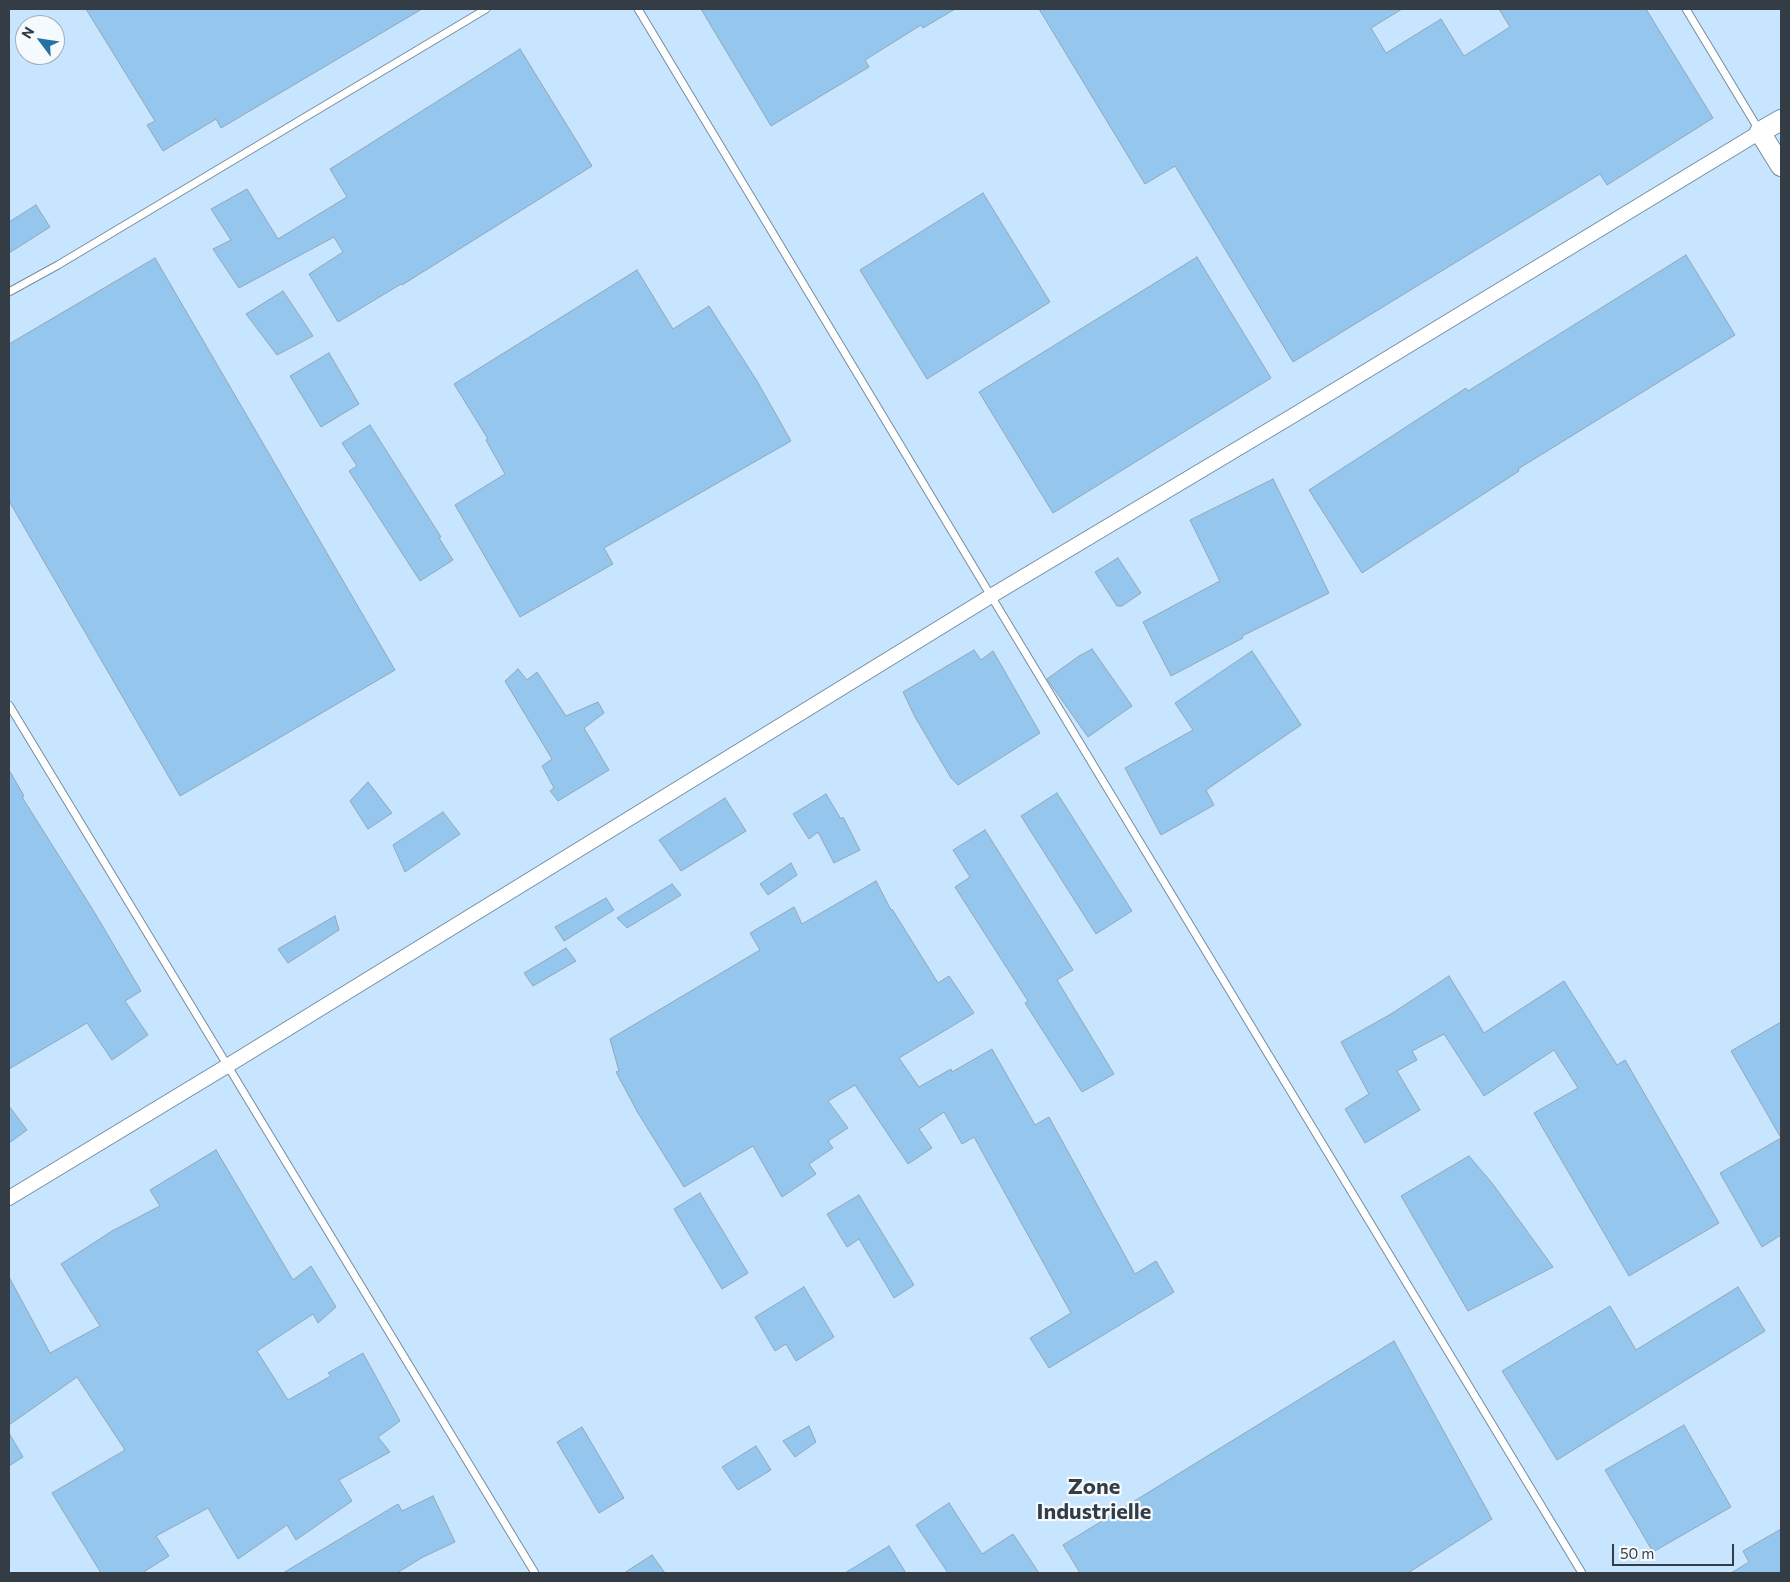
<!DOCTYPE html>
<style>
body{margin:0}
#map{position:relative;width:1790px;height:1582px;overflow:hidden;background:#dcefff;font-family:Commissioner,sans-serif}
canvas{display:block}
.frame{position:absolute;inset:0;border:10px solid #343d45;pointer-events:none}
.north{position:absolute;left:15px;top:15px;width:50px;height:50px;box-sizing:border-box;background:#f5fafe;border:1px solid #a8aeb4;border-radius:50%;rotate:301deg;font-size:14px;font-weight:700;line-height:20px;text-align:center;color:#343d45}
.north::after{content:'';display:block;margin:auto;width:18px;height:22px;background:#2670a4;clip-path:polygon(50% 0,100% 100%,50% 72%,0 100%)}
.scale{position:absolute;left:1612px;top:1544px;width:122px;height:22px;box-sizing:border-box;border:2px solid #343d45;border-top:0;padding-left:6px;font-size:15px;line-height:18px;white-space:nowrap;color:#343d45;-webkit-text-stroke:4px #f5fafe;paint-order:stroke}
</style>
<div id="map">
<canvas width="1790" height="1582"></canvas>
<div class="frame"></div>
<div class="north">N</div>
<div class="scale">50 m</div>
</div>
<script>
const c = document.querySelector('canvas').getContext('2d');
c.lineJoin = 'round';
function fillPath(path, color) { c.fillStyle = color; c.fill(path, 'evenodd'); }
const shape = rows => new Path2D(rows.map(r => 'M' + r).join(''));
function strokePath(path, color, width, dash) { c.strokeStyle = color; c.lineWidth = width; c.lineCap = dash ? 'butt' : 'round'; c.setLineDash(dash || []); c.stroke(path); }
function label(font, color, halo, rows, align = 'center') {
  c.font = font + ' Commissioner,sans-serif'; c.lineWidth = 4.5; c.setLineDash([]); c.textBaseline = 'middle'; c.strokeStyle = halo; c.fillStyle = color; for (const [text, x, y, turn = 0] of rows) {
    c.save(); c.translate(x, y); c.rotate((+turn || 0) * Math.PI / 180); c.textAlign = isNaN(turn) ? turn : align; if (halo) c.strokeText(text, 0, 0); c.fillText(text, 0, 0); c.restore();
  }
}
fillPath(shape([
 [9,9,1781,9,1781,1573,9,1573],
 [25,25,55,25,55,55,25,55]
]), '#c7e5fe');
const building = shape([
 [86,9,422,9,221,128,216,119,163,151,147,125,155,121,86,9],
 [701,9,955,9,923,28,921,25,865,60,869,67,771,126,701,9],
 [1039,9,1402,9,1371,28,1386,53,1441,19,1464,56,1510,27,1499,9,1646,9,1713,118,1607,185,1600,174,1293,362,1175,166,1145,184,1039,9],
 [520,49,592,166,402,285,401,284,338,322,309,274,343,252,334,237,239,288,213,249,231,240,211,209,247,189,278,239,347,197,330,169,520,49],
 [983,193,1050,302,927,379,860,270,983,193],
 [36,205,50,227,9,253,9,222,36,205],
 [1686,255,1735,335,1518,469,1519,471,1362,573,1309,490,1466,388,1468,391,1686,255],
 [1197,257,1271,378,1053,513,979,392,1197,257],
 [155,258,395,670,180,796,9,501,9,344,155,258],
 [637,270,673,329,709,306,757,381,791,441,604,548,613,564,520,617,455,505,505,474,486,440,488,439,454,384,637,270],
 [283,291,313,336,277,355,246,314,283,291],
 [329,353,359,404,321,427,290,376,329,353],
 [370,425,441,537,439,538,453,560,420,581,349,471,357,466,342,443,370,425],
 [1273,479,1329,593,1242,636,1243,638,1171,676,1143,622,1220,581,1190,520,1273,479],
 [1118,558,1141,593,1122,606,1117,606,1095,572,1118,558],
 [1092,649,1132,706,1088,737,1047,679,1079,656,1092,649],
 [974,650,981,660,993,651,1040,733,958,785,951,778,915,717,903,692,974,650],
 [1252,651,1301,725,1206,790,1214,805,1161,835,1125,768,1193,730,1175,703,1252,651],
 [518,669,527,680,537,672,566,716,598,702,604,713,584,728,609,770,558,801,550,791,554,788,542,766,552,759,505,681,518,669],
 [9,770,24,796,22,797,93,910,141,991,125,1001,148,1035,112,1060,87,1023,9,1069,9,770],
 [368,782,392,813,368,829,350,801,368,782],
 [1057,793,1132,911,1096,934,1021,816,1057,793],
 [826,794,841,819,843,817,860,850,834,863,818,832,809,839,793,814,826,794],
 [725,798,746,831,681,871,659,840,725,798],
 [443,812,460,834,405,872,393,845,443,812],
 [985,830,1073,970,1057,980,1114,1074,1082,1092,1025,1003,1028,1001,955,887,970,877,953,850,985,830],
 [791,863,797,875,768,895,760,884,791,863],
 [876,881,891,910,892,909,938,983,949,976,974,1013,899,1058,919,1087,951,1069,952,1072,992,1049,1035,1125,1049,1117,1135,1274,1156,1261,1174,1292,1049,1368,1030,1338,1071,1313,974,1137,962,1144,944,1112,919,1129,932,1148,908,1164,855,1085,828,1101,848,1128,828,1141,833,1148,809,1164,816,1174,782,1197,753,1146,684,1187,638,1113,616,1072,619,1071,610,1039,760,950,750,933,794,907,802,924,876,881],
 [672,884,681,895,627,928,617,918,672,884],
 [606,898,614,910,564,941,555,927,606,898],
 [335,916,339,930,288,963,278,949,335,916],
 [566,948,576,961,533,986,524,973,566,948],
 [1449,976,1484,1033,1564,981,1617,1065,1625,1060,1719,1223,1629,1276,1534,1113,1578,1088,1554,1050,1484,1096,1444,1034,1412,1051,1417,1060,1397,1071,1420,1110,1365,1143,1345,1109,1369,1094,1341,1042,1391,1014,1449,976],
 [1781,1022,1781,1235,1762,1247,1720,1173,1781,1138,1731,1051,1781,1022],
 [9,1106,27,1130,9,1143,9,1106],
 [216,1150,293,1280,311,1266,336,1307,318,1323,313,1314,257,1351,288,1400,331,1376,328,1373,363,1353,400,1421,378,1437,390,1452,339,1480,352,1501,296,1540,287,1525,238,1559,208,1508,156,1536,169,1556,142,1573,101,1573,52,1493,125,1450,77,1377,9,1425,9,1277,50,1353,100,1326,61,1264,112,1231,160,1206,150,1190,216,1150],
 [1469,1156,1492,1183,1553,1267,1468,1311,1401,1196,1469,1156],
 [700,1193,748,1273,722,1289,674,1209,700,1193],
 [859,1195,914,1285,894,1298,859,1239,847,1247,827,1214,859,1195],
 [804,1287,834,1337,796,1361,786,1344,775,1351,755,1317,804,1287],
 [1738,1287,1765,1331,1557,1460,1502,1371,1610,1306,1636,1350,1738,1287],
 [1394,1341,1492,1519,1408,1573,1080,1573,1063,1545,1394,1341],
 [1684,1425,1731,1507,1653,1552,1605,1470,1684,1425],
 [809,1426,816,1442,795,1457,783,1441,809,1426],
 [582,1427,624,1498,599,1513,557,1442,582,1427],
 [9,1433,23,1457,9,1466,9,1433],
 [756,1446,771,1470,738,1490,722,1467,756,1446],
 [433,1496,455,1542,423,1557,397,1573,283,1573,398,1504,402,1511,433,1496],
 [949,1503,982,1554,1013,1534,1039,1573,948,1573,916,1525,949,1503],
 [1781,1529,1781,1573,1731,1573,1749,1562,1743,1551,1781,1529],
 [889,1546,906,1573,845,1573,889,1546],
 [652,1555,665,1573,624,1573,652,1555]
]);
fillPath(building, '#94c6ee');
strokePath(building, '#92a8ba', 1);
const lane = shape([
 [638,9,991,596,1582,1573],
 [1686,9,1759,130],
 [9,292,58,265,486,9],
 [9,705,535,1573]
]);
const street = shape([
 [9,1198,227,1066,991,596,1294,415,1760,132]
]);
const secondary = shape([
 [1781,120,1760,132,1781,166]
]);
strokePath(lane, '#778d9f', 9);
strokePath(street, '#778d9f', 16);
strokePath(secondary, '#778d9f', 22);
strokePath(lane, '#fff', 7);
strokePath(street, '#fff', 14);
strokePath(secondary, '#fff', 20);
label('bold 22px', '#343d45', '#f5fafe', [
 ["Zone",1094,1487],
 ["Industrielle",1094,1512]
]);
</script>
